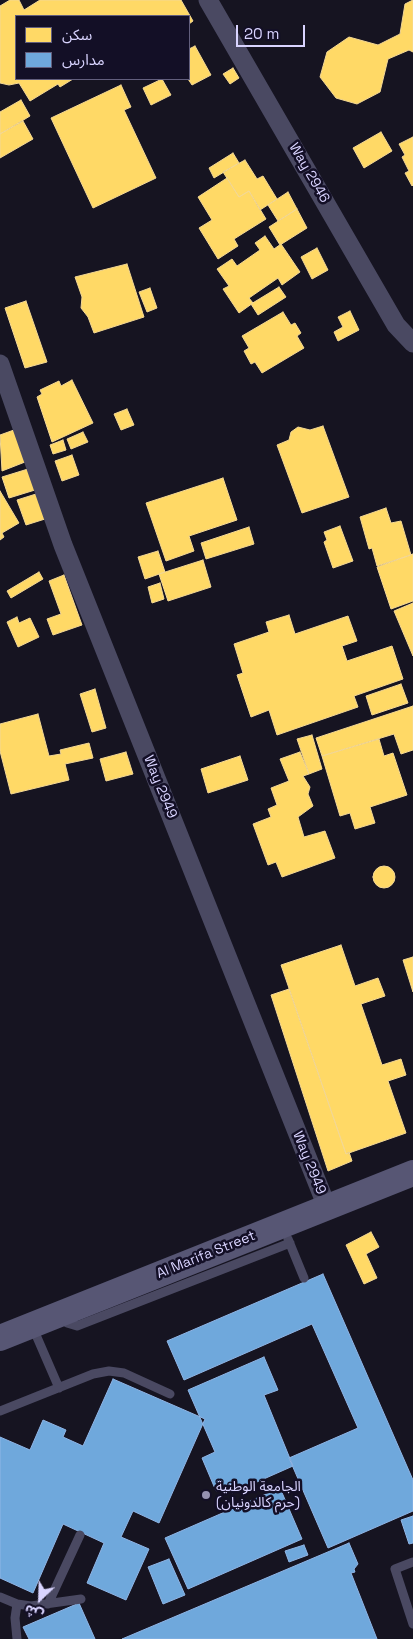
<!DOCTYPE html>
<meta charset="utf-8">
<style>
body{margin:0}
#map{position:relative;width:413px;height:1639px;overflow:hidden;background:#161421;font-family:"Space Grotesk","Noto Sans Arabic",sans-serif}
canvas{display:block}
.legend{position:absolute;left:15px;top:15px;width:175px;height:65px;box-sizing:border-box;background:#130f26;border:1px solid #625e7d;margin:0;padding:6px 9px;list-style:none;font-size:15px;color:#d9d4ff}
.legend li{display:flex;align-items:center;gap:10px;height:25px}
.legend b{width:25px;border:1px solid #625e7d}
.north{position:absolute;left:15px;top:1574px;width:50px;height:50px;-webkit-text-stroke:4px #130f26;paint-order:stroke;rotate:204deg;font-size:14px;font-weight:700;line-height:20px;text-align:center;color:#d9d4ff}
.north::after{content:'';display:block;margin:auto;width:18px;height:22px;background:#d9d4ff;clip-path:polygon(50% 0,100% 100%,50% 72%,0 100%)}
.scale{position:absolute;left:236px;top:25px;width:69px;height:22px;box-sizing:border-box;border:2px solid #d9d4ff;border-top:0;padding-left:6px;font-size:15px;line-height:18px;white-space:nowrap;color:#d9d4ff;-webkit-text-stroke:4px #130f26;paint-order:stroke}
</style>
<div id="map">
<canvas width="413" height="1639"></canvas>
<ul class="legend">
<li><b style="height:14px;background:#ffd966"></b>سكن</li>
<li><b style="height:14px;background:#6fa8dc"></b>مدارس</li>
</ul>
<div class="north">ش</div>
<div class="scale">20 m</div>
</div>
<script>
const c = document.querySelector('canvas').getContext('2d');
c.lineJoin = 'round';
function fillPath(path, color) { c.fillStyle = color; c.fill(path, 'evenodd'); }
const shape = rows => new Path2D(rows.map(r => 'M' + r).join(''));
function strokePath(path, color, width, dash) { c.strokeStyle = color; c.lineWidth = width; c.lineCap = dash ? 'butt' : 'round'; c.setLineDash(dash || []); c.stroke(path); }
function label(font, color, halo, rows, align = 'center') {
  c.font = font + ' "Space Grotesk","Noto Sans Arabic",sans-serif'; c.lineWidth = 5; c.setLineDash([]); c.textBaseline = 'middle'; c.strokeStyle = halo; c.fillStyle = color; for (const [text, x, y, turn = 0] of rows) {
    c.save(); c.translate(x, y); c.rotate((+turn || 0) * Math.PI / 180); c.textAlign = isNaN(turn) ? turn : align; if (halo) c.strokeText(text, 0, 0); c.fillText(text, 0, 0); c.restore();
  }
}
const homes = shape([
 [10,0,19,0,24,10,40,0,181,0,193,21,189,24,189,16,16,16,16,79,73,79,60,87,58,84,30,101,19,83,9,85,0,83,0,6,10,0],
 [413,0,413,52,409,50,388,59,380,92,357,104,336,98,320,77,327,52,349,37,378,45,400,34,405,4,413,0],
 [195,46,211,75,192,85,188,79,189,49,195,46],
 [233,68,239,78,230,84,223,74,233,68],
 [162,79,171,95,151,105,143,88,162,79],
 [121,85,131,107,124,110,156,178,93,208,51,118,121,85],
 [21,100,30,116,0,134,0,112,21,100],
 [23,121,33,139,0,158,0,134,23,121],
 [381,132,392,151,364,168,353,148,381,132],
 [413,137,413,185,412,186,405,173,409,171,402,157,405,155,399,144,413,137],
 [233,153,239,163,214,178,209,168,233,153],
 [245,160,257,179,263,176,277,199,260,210,249,191,239,197,223,172,245,160],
 [227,178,239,197,249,191,266,219,234,239,238,246,218,259,199,228,212,220,198,197,227,178],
 [288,192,297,209,278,221,268,205,288,192],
 [297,209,307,228,280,245,269,227,297,209],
 [265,236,274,249,281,244,300,272,282,285,278,278,249,298,253,303,239,313,223,289,229,286,217,269,232,259,237,266,260,250,255,243,265,236],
 [317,248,328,270,312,279,301,257,317,248],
 [127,264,144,317,94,333,88,317,81,308,82,297,75,277,127,264],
 [279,287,286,297,258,315,251,304,279,287],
 [150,288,157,308,147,312,139,292,150,288],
 [26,301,47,362,25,368,5,308,26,301],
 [350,311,359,330,338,341,334,332,343,327,338,317,350,311],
 [283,312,291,325,295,323,301,333,297,336,304,348,262,373,255,362,251,364,244,351,249,348,242,336,283,312],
 [72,380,93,423,52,442,37,397,42,394,40,390,59,381,61,386,72,380],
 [127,409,134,425,121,430,114,414,127,409],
 [323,426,349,497,302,513,277,445,289,440,291,432,298,427,310,430,323,426],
 [14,430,25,462,2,471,0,435,14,430],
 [83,432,88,442,71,449,67,439,83,432],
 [63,440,66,450,53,454,50,445,63,440],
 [72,455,79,475,62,481,55,461,72,455],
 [28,469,35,490,9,498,2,477,28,469],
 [223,478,237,520,189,536,194,551,166,561,146,503,223,478],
 [0,491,19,523,2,533,4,537,0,540,0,491],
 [36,494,45,519,26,525,17,500,36,494],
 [386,508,391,523,401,521,411,555,377,566,372,548,369,549,360,517,386,508],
 [340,526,353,561,333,568,324,542,327,540,324,532,340,526],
 [249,527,254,544,206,559,201,543,249,527],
 [158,551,165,572,145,579,138,557,158,551],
 [413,554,413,601,391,609,377,567,413,554],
 [203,560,211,587,168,601,159,574,203,560],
 [39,572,43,579,11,598,7,591,39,572],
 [64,575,82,625,53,635,47,619,61,614,49,581,64,575],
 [160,583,164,599,152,603,148,587,160,583],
 [413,603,413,656,394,611,413,603],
 [289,615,295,634,348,616,357,641,342,646,347,661,392,646,403,679,354,696,358,707,277,735,269,710,251,717,237,675,243,673,234,644,269,632,266,622,289,615],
 [17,617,19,623,30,618,39,637,18,647,7,622,17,617],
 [401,684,408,703,372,715,366,696,401,684],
 [95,689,106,728,92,732,80,694,95,689],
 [413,706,413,750,401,754,394,734,322,756,316,738,413,706],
 [38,714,49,756,61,754,60,750,89,743,93,758,65,764,69,780,11,794,0,751,0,724,38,714],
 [312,735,322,769,309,774,297,739,312,735],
 [379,739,384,756,393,753,407,795,370,807,375,823,355,829,350,813,340,816,322,756,379,739],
 [126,752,133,774,106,781,100,759,126,752],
 [300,752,309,774,303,776,310,787,308,794,313,806,298,817,304,837,325,831,335,858,282,877,276,862,268,865,253,824,271,817,268,809,277,805,271,788,289,781,280,759,300,752],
 [240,756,248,780,208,793,201,769,240,756],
 '373 877a11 11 0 1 1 22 0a11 11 0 1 1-22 0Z',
 [341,945,355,986,378,978,385,996,361,1004,382,1065,401,1059,406,1075,388,1081,406,1133,346,1154,281,965,341,945],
 [413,957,413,992,403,960,413,957],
 [289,989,346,1154,349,1152,352,1161,328,1171,271,995,289,989],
 [371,1232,379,1247,366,1254,377,1278,364,1284,346,1245,371,1232]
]);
fillPath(homes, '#ffd966');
strokePath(homes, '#f4d894', 1);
const schools = shape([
 [323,1274,413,1480,413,1511,328,1548,289,1458,358,1428,312,1324,184,1380,167,1341,323,1274],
 [264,1357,278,1390,264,1395,293,1466,232,1493,229,1485,216,1491,202,1458,215,1452,188,1390,264,1357],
 [113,1379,205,1419,159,1523,133,1511,121,1537,149,1549,126,1600,87,1583,104,1543,63,1524,33,1593,0,1578,0,1437,30,1450,43,1420,66,1430,63,1437,83,1446,113,1379],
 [280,1488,302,1539,188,1589,165,1538,280,1488],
 [413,1516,413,1543,409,1544,401,1520,413,1516],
 [349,1543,358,1564,354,1569,355,1572,351,1573,377,1639,122,1639,349,1543],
 [304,1545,308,1555,289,1562,285,1551,304,1545],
 [169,1559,185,1595,163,1604,148,1567,169,1559],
 [79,1603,95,1639,29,1639,23,1627,79,1603]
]);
fillPath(schools, '#6fa8dc');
strokePath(schools, '#8fb5e6', 1);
strokePath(shape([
 [288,1239,304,1278],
 [64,1316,67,1323,77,1326,290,1243],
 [33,1328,59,1388],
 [0,1411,93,1374,109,1371,124,1373,170,1394],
 [413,1562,395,1569,413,1624],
 [0,1597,17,1604,31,1606,81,1599],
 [17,1604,15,1618,17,1639],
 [48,1604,80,1535]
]), '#4a4962', 9);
strokePath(shape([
 [208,0,396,325,413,343],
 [0,364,63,545,327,1207]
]), '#4a4962', 19);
strokePath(shape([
 [0,1338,413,1173]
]), '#575674', 26);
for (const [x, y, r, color] of [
 [206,1495,5,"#9591b1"]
]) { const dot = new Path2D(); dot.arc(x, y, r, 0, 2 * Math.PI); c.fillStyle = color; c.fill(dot); strokePath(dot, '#130f26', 2); }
label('14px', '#d9d4ff', '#130f26', [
 ["Way 2946",309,173,60],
 ["Way 2949",160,787,68],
 ["Way 2949",309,1163,68],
 ["Al Marifa Street",206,1255,-22]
]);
label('14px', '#d9d4ff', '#130f26', [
 ["الجامعة الوطنية",216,1487],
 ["(حرم كالدونيان)",216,1503]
], 'left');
</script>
